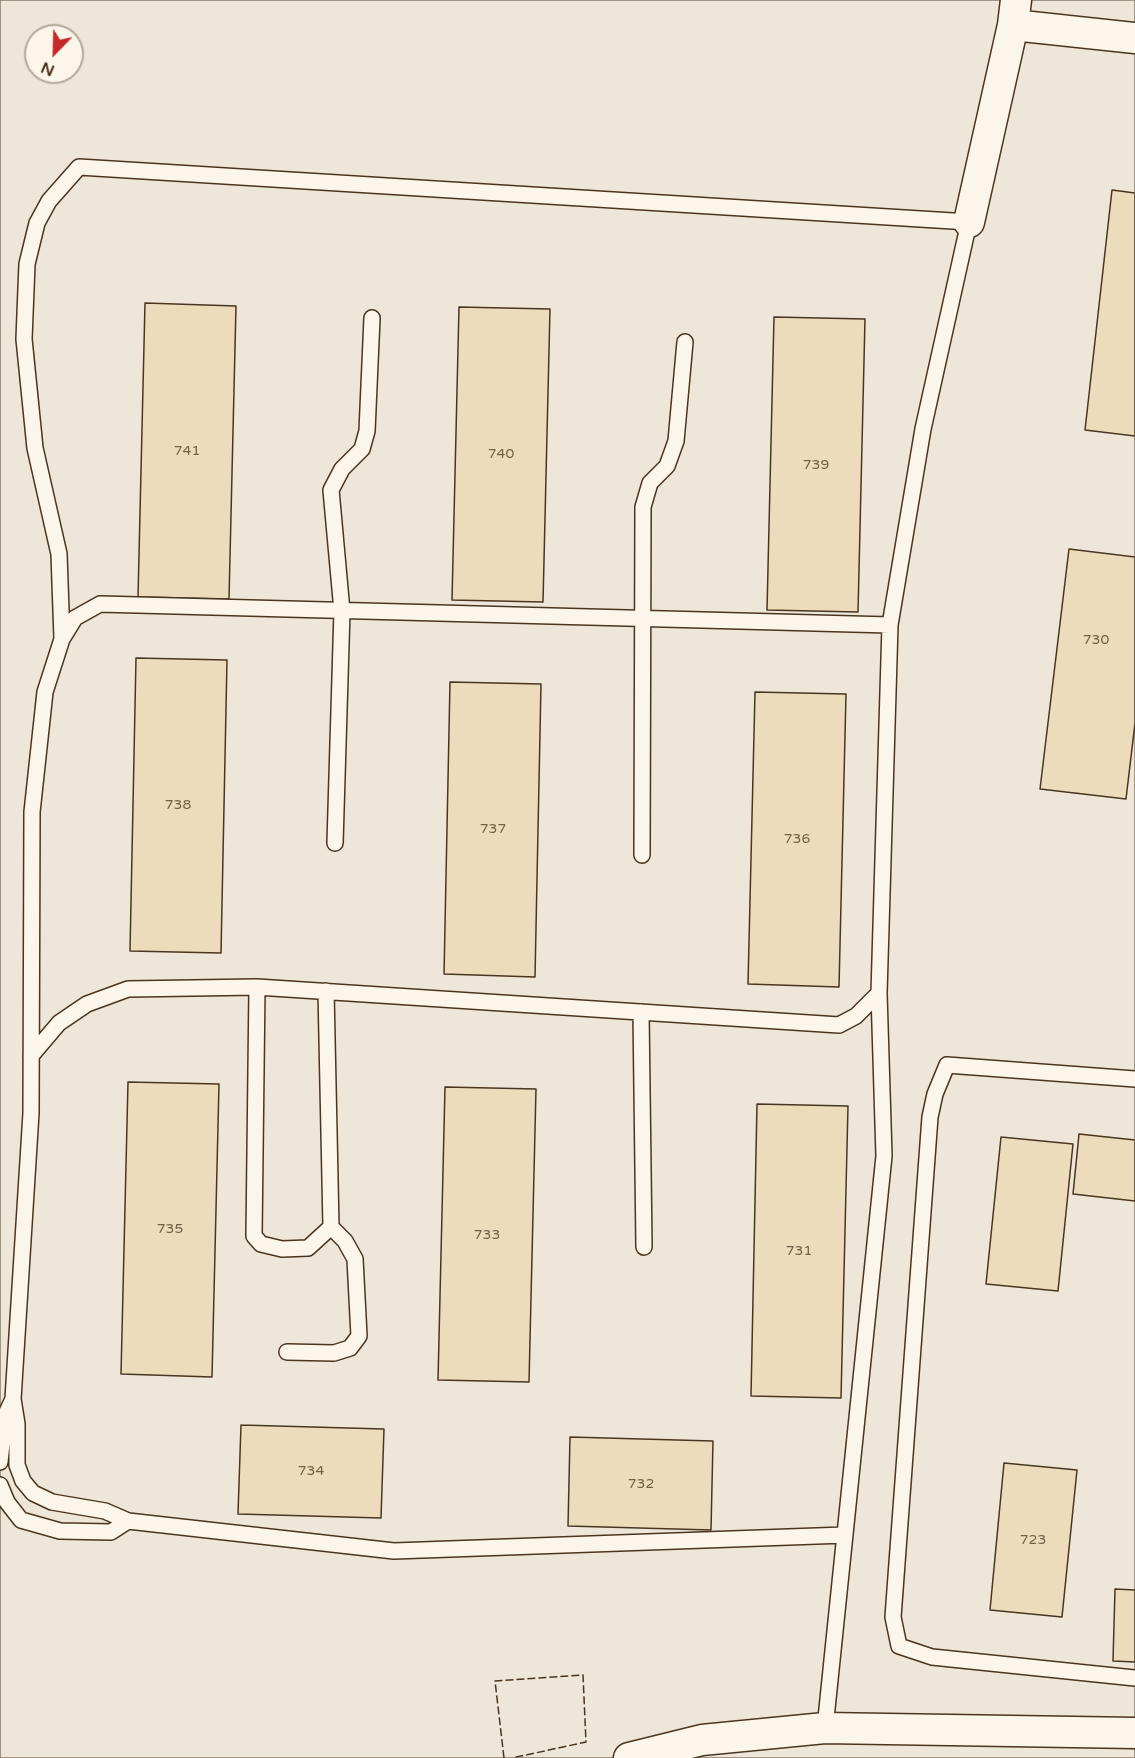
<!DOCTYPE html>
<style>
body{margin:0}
#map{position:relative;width:1135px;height:1758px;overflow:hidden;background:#fbf6e9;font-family:"Varela Round",sans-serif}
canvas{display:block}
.north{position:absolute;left:24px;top:24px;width:60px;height:60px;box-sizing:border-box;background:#fbf6e9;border:2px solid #b4a999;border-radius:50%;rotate:203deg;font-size:16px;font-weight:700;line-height:24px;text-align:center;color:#4a3520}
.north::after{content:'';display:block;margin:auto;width:21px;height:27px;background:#c62828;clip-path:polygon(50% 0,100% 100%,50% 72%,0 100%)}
</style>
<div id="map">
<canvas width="1135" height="1758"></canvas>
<div class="north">N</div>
</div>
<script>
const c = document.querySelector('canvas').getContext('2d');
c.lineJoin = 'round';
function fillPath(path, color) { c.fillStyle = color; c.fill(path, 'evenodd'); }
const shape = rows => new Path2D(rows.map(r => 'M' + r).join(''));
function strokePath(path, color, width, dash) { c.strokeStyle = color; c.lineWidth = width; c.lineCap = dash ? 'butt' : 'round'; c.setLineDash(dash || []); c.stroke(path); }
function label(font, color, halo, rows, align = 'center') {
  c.font = font + ' "Varela Round",sans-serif'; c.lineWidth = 4.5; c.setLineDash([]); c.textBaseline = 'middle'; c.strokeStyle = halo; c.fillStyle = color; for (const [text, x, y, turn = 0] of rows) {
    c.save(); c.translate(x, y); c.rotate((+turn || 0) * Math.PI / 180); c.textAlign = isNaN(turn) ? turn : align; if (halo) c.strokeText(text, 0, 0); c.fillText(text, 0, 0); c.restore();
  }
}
const green = shape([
 [0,0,1135,0,1135,1758,0,1758,0,0],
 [36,36,72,36,72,72,36,72,36,36]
]);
fillPath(green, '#ede6d9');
strokePath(green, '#887966', 1.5);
const building = shape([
 [1112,190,1135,193,1135,436,1085,430,1112,190],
 [145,303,236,306,229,599,138,597,145,303],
 [459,307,550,309,543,602,452,600,459,307],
 [774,317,865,319,858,612,767,610,774,317],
 [1069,549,1135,557,1135,723,1126,799,1040,789,1069,549],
 [136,658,227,660,221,953,130,951,136,658],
 [450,682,541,684,535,977,444,974,450,682],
 [755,692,846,694,839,987,748,984,755,692],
 [128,1082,219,1084,212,1377,121,1374,128,1082],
 [445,1087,536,1089,529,1382,438,1380,445,1087],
 [757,1104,848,1106,841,1398,751,1396,757,1104],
 [1079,1134,1135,1140,1135,1201,1073,1194,1079,1134],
 [1001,1137,1073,1144,1058,1291,986,1284,1001,1137],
 [241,1425,384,1429,381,1518,238,1514,241,1425],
 [570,1437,713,1441,711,1530,568,1526,570,1437],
 [1004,1463,1077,1470,1062,1617,990,1610,1004,1463],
 [1115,1589,1135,1590,1135,1662,1113,1661,1115,1589]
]);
fillPath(building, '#ecdcbc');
strokePath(building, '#4a3520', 1.5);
const service = shape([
 [335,843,342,611,331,490,342,469,362,449,367,431,372,318],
 [642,855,643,507,650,483,667,466,676,441,685,342],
 [257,987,254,1236,261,1244,282,1249,308,1248,331,1227],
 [641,1012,644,1247],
 [31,1056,59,1023,87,1004,128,989,257,987,839,1025,856,1016,879,993,890,625,923,429,969,222,79,167,49,201,37,223,27,264,24,339,35,448,59,554,62,639],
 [1135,1079,947,1065,935,1094,930,1117,893,1617,899,1646,932,1657,1135,1678],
 [287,1352,334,1353,350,1348,359,1336,355,1259,345,1241,331,1227,326,991],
 [0,1462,5,1416,13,1399],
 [0,1485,7,1502,21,1520,60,1531,111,1532,128,1521],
 [845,1535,394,1551,128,1521,105,1511,52,1502,33,1493,23,1481,17,1465,17,1424,13,1399,31,1113,32,812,45,692,62,639,75,618,100,604,890,625],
 [825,1728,884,1156,879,993]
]);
const minor = shape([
 [1013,25,1135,38],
 [969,222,1013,25,1016,0],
 [629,1758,702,1740,825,1728,1135,1733]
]);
strokePath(service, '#4a3520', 18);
strokePath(minor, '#4a3520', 33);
strokePath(service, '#fbf6e9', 15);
strokePath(minor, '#fbf6e9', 30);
strokePath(shape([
 [504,1758,495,1681,583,1675,586,1742,512,1758]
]), '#4a3520', 1.5, [8, 3]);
label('14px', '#725f47', null, [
 ["741",187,451],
 ["740",501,454],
 ["739",816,465],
 ["730",1096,640],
 ["738",178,805],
 ["737",493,829],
 ["736",797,839],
 ["735",170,1229],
 ["733",487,1235],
 ["731",799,1251],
 ["734",311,1471],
 ["732",641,1484],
 ["723",1033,1540]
]);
</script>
